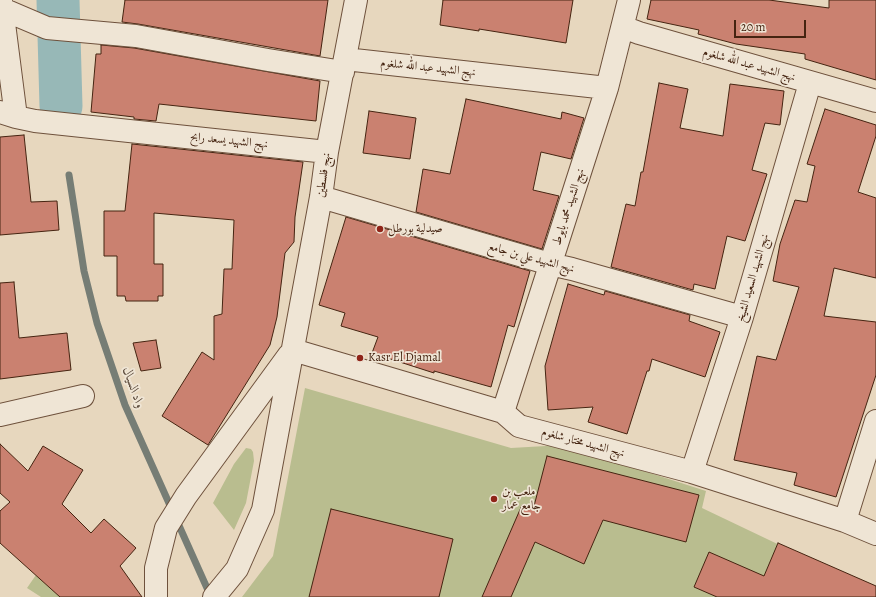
<!DOCTYPE html>
<meta charset="utf-8">
<style>
body{margin:0}
#map{position:relative;width:876px;height:597px;overflow:hidden;background:#e7d7be;font-family:Alegreya,serif}
canvas{display:block}
.scale{position:absolute;left:734px;top:20px;width:72px;height:18px;box-sizing:border-box;border:2px solid #452411;border-top:0;padding-left:5px;font-size:12px;line-height:14px;white-space:nowrap;color:#452411;-webkit-text-stroke:3px #efe5d5;paint-order:stroke}
</style>
<div id="map">
<canvas width="876" height="597"></canvas>
<div class="scale">20 m</div>
</div>
<script>
const c = document.querySelector('canvas').getContext('2d');
c.lineJoin = 'round';
function fillPath(path, color) { c.fillStyle = color; c.fill(path, 'evenodd'); }
const shape = rows => new Path2D(rows.map(r => 'M' + r).join(''));
function strokePath(path, color, width, dash) { c.strokeStyle = color; c.lineWidth = width; c.lineCap = dash ? 'butt' : 'round'; c.setLineDash(dash || []); c.stroke(path); }
function label(font, color, halo, rows, align = 'center') {
  c.font = font + ' Alegreya,Amiri,serif'; c.lineWidth = 3.5; c.setLineDash([]); c.textBaseline = 'middle'; c.strokeStyle = halo; c.fillStyle = color; for (const [text, x, y, turn = 0] of rows) {
    c.save(); c.translate(x, y); c.rotate((+turn || 0) * Math.PI / 180); c.textAlign = isNaN(turn) ? turn : align; if (halo) c.strokeText(text, 0, 0); c.fillText(text, 0, 0); c.restore();
  }
}
fillPath(shape([
 [305,388,511,448,563,445,706,491,702,508,876,591,876,597,242,597,273,556],
 [246,448,251,449,253,452,254,461,246,503,234,530,213,503,234,464],
 [36,575,60,597,41,597,27,588]
]), '#b9bd8f');
strokePath(shape([
 [69,175,84,271,97,323,125,405,211,597]
]), '#767d75', 7);
strokePath(shape([
 [58,0,61,106]
]), '#97b8b7', 43);
const building = shape([
 [125,0,328,0,320,56,138,24,122,22,125,0],
 [443,0,573,0,566,43,479,29,479,31,440,25,443,0],
 [651,0,769,0,829,8,829,0,876,0,876,80,805,59,805,54,736,44,698,34,699,30,647,19,651,0],
 [101,45,134,48,320,81,316,121,159,104,156,121,134,119,134,117,91,112,96,54,101,54,101,45],
 [659,83,688,89,680,128,723,136,730,84,784,91,780,125,765,123,752,170,767,174,745,241,727,236,715,289,694,284,693,290,611,267,626,204,635,206,641,172,643,172,659,83],
 [466,99,561,119,562,112,584,118,571,159,541,152,533,190,559,196,542,249,416,212,423,169,450,174,466,99],
 [825,109,876,125,876,136,858,192,876,198,876,278,834,268,824,316,876,322,876,375,836,497,794,485,797,473,734,460,757,356,776,360,799,287,773,281,780,244,795,200,807,202,815,166,807,164,825,109],
 [369,111,416,118,410,159,363,153,369,111],
 [24,135,31,202,57,201,59,230,0,235,0,137,24,135],
 [132,144,303,162,295,217,294,242,285,253,277,317,270,345,208,445,162,416,202,352,214,360,214,316,222,314,224,269,232,269,234,220,154,213,154,264,163,264,163,296,158,296,158,301,126,301,125,296,117,296,117,256,104,256,104,211,125,211,132,144],
 [346,217,530,271,514,327,508,325,491,387,434,371,434,373,372,353,378,337,341,326,345,313,319,305,346,217],
 [14,282,19,338,67,333,71,370,0,379,0,283,14,282],
 [568,284,604,295,605,291,690,315,689,321,720,332,705,377,652,359,649,371,647,371,627,434,588,422,593,407,548,410,545,366,568,284],
 [156,340,161,368,141,371,133,343,156,340],
 [0,444,28,471,43,446,83,470,62,504,91,533,104,519,136,548,120,566,142,597,60,597,0,543,0,511,10,502,0,493,0,444],
 [547,456,699,495,686,542,603,520,584,564,535,542,511,597,482,597,522,505,533,510,547,456],
 [331,509,453,539,439,597,309,597,331,509],
 [778,543,876,586,876,597,717,597,694,587,709,552,764,576,778,543]
]);
fillPath(building, '#ca8170');
strokePath(building, '#452411', 1);
const street = shape([
 [1,0,16,117],
 [0,8,47,28,136,36,268,60,343,72],
 [623,27,639,33,876,101],
 [345,59,607,88],
 [0,112,16,117,35,121,327,152],
 [321,197,550,264,572,269,742,317],
 [293,350,503,412,519,426,692,472,845,521,876,534],
 [503,412,607,88,629,0],
 [0,415,83,396],
 [692,472,742,317,810,83],
 [845,521,876,421],
 [156,597,156,568,166,528,186,496,289,355],
 [214,597,237,569,263,510,321,197,327,152,356,0]
]);
strokePath(street, '#6e513c', 24);
strokePath(street, '#efe5d5', 22);
for (const [x, y, r, color] of [
 [380,229,4,"#8f2418"],
 [360,358,4,"#8f2418"],
 [494,499,4,"#8f2418"]
]) { const dot = new Path2D(); dot.arc(x, y, r, 0, 2 * Math.PI); c.fillStyle = color; c.fill(dot); strokePath(dot, '#efe5d5', 1.5); }
label('12px', '#452411', '#efe5d5', [
 ["نهج الشهيد عبد الله شلغوم",749,65,16],
 ["نهج الشهيد عبد الله شلغوم",428,68,6],
 ["نهج الشهيد يسعد رابح",229,141,6],
 ["نهج فلسطين",324,175,-82],
 ["نهج الشهيد محمد بايوط",569,207,-72],
 ["نهج الشهيد علي بن جامع",531,258,15],
 ["نهج الشهيد السعيد الشيخ",753,278,-74],
 ["نهج الشهيد مختار شلغوم",583,443,15]
]);
label('12px', '#452411', '#efe5d5', [
 ["صيدلية بورطل",388,229],
 ["Kasr El Djamal",368,358],
 ["ملعب بن",502,492],
 ["جامع عمار",502,506]
], 'left');
label('italic 13px', '#5a493a', '#efe5d5', [
 ["واد السيال",133,388,70]
]);
</script>
